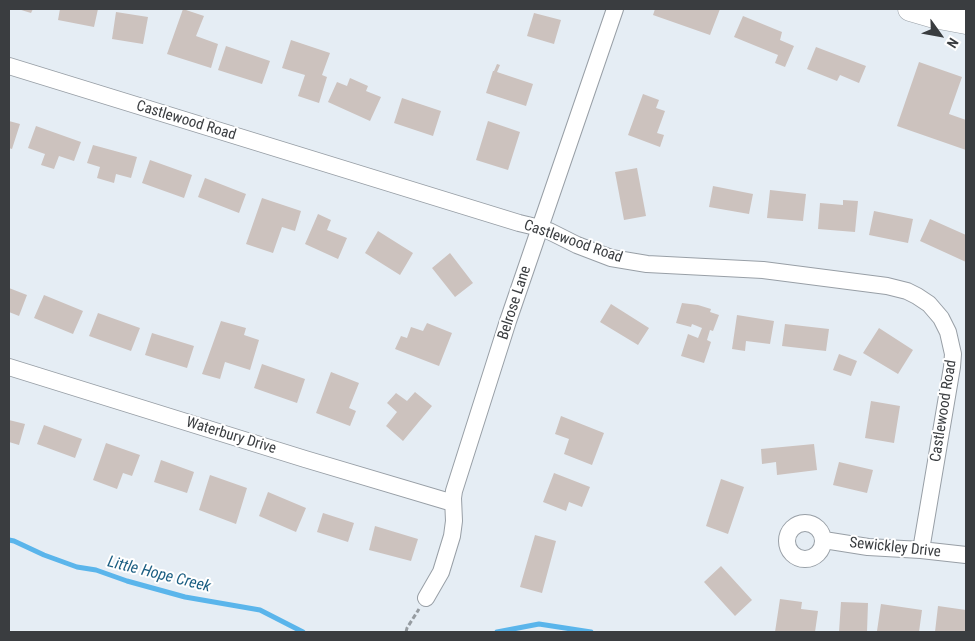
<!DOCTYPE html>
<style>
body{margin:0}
#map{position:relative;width:975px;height:641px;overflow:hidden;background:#e5edf4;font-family:"Roboto Condensed",sans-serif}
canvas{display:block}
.frame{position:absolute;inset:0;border:10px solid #3a3d40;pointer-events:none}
.north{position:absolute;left:915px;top:10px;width:50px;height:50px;-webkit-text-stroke:4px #fff;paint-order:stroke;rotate:122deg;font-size:14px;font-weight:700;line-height:20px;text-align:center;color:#3a3d40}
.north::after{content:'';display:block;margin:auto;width:18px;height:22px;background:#3a3d40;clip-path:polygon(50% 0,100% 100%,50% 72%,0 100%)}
</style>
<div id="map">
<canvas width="975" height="641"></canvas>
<div class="frame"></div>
<div class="north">N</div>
</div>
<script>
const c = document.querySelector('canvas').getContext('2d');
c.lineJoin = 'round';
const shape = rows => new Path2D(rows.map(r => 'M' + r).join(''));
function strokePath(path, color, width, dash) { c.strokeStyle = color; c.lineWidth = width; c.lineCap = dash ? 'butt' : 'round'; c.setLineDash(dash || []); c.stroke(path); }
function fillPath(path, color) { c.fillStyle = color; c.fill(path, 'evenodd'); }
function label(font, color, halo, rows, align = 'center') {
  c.font = font + ' "Roboto Condensed",sans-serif'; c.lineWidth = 4; c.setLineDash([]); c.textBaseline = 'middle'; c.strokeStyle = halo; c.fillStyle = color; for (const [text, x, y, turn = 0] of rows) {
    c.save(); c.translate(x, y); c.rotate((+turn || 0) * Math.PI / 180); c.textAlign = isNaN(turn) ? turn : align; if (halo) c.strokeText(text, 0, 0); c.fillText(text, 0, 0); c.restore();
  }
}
strokePath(shape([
 [9,540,14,541,44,555,77,567,96,570,127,581,185,597,260,610,303,632],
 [497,632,539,624,591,632]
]), '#5ab5eb', 5);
fillPath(shape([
 [18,9,33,9,31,13],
 [60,9,98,9,94,27,58,20],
 [183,9,204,16,196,36,218,44,211,68,167,54],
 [655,9,720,9,710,35,653,15],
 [116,12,148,17,143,44,112,39],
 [534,13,561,20,554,44,527,36],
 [743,16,782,32,780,40,794,46,785,67,775,63,778,55,734,37],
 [291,40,330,53,322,75,327,77,319,103,298,96,305,75,282,68],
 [226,46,270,61,262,84,218,70],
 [816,47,866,66,859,83,840,75,837,81,807,69],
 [919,62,962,77,949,114,966,120,966,150,897,126],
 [497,64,500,65,497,72,533,84,526,106,486,93,493,71,494,71],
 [350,78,368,86,366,91,381,97,370,121,328,102,337,82,347,86],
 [643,94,659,100,656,108,665,111,657,133,664,135,660,147,628,135],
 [402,98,441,111,433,136,394,123],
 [9,121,20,124,12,149,9,148],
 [488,121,520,132,508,170,476,160],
 [36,126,81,142,74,161,59,156,54,169,41,165,45,154,28,148],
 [93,145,137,157,131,178,116,174,114,183,97,178,100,167,87,163],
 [150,160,192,175,184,198,142,183],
 [637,168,646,216,624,220,615,172],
 [205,178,246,194,239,213,198,197],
 [713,186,753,194,749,214,709,207],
 [770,190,806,194,803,221,767,218],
 [262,198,301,211,295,231,282,227,273,253,246,244],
 [843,200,858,201,855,232,818,229,820,203,843,205],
 [874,211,913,219,908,243,869,235],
 [318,214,331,220,327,230,347,238,338,259,305,244],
 [930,219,966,235,966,262,920,241],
 [378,231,413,253,400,275,365,253],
 [450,253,473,283,455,297,432,268],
 [9,288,27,295,19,316,9,312],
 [44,295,83,311,73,334,34,318],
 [682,303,698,305,711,309,710,312,719,315,713,331,710,330,707,340,711,342,704,363,681,356,688,334,698,338,702,328,692,324,691,327,676,323],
 [611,304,649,328,638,345,600,322],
 [98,313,140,328,131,351,89,336],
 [737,315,774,321,770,344,746,341,745,351,732,349],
 [221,321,246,328,244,335,259,340,250,370,225,362,220,379,202,374],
 [427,323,452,333,439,366,395,349,401,336,407,338,411,327,423,331],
 [785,324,829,329,826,351,782,346],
 [879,328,913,350,898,374,863,353],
 [152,333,194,346,187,368,145,355],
 [839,354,857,361,851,376,833,370],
 [262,364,305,379,297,403,254,388],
 [331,372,359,383,349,408,356,411,350,426,316,413],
 [415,392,432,406,403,441,386,426,397,412,387,403,396,393,407,401],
 [871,401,900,406,894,443,865,438],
 [561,416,604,433,592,465,564,454,569,439,555,434],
 [9,420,25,424,19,445,9,442],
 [44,425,82,439,75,458,37,444],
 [106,443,140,455,132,476,123,473,117,489,93,480],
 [814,444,817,470,777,475,776,462,762,464,761,449],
 [161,460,194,472,187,493,154,482],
 [839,462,873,470,867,493,833,485],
 [554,473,590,487,582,507,569,502,566,511,543,502],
 [210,475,247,488,236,524,199,510],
 [721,479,744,487,728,534,706,526],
 [268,492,306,508,296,532,259,516],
 [323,513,354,523,348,542,317,532],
 [375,526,418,539,411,561,369,550],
 [535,535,556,541,542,593,520,587],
 [721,566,752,600,735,616,704,582],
 [780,599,802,602,801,609,818,611,815,632,775,632],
 [841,602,868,603,867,632,839,632],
 [881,604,922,610,919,632,886,632,877,631],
 [938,606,966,610,966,632,935,632]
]), '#ccc2be');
const street = shape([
 [9,66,519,223,540,228,549,231,577,245,611,258,647,264,763,270,887,286,907,291,917,296,929,304,941,318,948,332,953,354,952,367,921,550],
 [9,367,305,459,453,503],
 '787 541a18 18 0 1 1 36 0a18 18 0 1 1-36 0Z',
 [824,540,868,547,921,550,966,555],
 [426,598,441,572,452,536,454,521,453,498,454,491,508,321,615,9]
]);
const secondary = shape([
 [910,9,934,16,966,22]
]);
strokePath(street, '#989fa6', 18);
strokePath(secondary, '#989fa6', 25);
strokePath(shape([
 [406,632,407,628,419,609]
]), '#969ca1', 3, [5, 2.5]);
strokePath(street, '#fff', 16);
strokePath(secondary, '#fff', 24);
label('15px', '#3a3d40', '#fff', [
 ["Castlewood Road",186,121,17],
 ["Castlewood Road",573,242,19],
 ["Belrose Lane",515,303,-72],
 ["Castlewood Road",944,411,-81],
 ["Waterbury Drive",231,436,17],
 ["Sewickley Drive",895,548,6]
]);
label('italic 16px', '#1b5e82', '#fff', [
 ["Little Hope Creek",159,575,14]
]);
</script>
